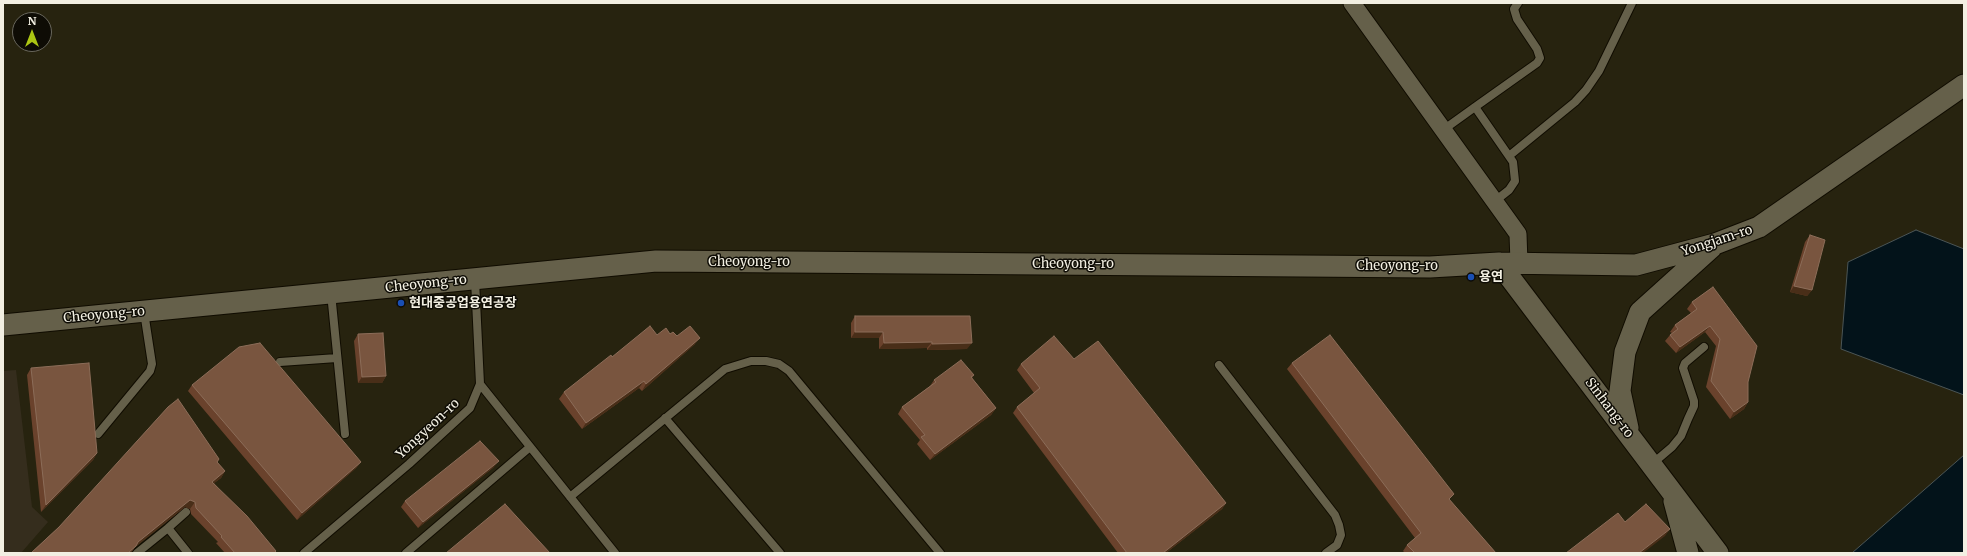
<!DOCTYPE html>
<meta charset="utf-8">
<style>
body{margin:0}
#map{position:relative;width:1967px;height:556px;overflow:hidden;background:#27230f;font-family:Merriweather,serif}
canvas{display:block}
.frame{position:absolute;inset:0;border:4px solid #f2efe2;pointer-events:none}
.north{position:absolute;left:12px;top:12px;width:40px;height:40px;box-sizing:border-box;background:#0e0c05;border:1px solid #69675d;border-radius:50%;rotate:0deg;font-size:11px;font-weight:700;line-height:16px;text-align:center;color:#f2efe2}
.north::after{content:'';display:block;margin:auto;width:14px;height:18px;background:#acc613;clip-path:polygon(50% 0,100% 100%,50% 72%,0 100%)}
</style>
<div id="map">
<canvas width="1967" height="556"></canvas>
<div class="frame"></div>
<div class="north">N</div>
</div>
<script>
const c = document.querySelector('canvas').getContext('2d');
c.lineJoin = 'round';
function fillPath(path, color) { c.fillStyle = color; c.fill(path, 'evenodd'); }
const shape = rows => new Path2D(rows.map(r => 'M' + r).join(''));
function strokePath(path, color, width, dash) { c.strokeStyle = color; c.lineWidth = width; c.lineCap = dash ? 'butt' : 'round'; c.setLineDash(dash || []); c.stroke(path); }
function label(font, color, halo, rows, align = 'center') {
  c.font = font + ' Merriweather,"Noto Sans KR",serif'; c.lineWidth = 3; c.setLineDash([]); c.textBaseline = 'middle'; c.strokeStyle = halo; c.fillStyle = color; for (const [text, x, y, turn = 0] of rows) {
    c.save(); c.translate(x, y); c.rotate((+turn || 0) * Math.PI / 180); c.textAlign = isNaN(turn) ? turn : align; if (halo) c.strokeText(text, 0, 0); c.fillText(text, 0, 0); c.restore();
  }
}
fillPath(shape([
 [16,370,32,507,48,522,21,553,3,553,3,371]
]), '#352d1d');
const water = shape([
 [1916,230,1964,249,1964,395,1841,349,1848,262,1916,230],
 [1964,455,1964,553,1852,553,1964,455]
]);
fillPath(water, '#03131a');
strokePath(water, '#4b5556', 1);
const service = shape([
 [1475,107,1537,63,1540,58,1537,49,1517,19,1514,9,1518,3],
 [1443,130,1475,107,1513,162,1515,181,1509,190,1495,201],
 [1509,156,1575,102,1586,90,1599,71,1632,3],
 [331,293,345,434],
 [280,362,337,358],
 [1219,365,1335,515,1339,525,1341,535,1337,545,1326,553],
 [480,384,615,553],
 [665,418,780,553],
 [98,434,150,371,152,364,144,312],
 [1652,464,1672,447,1681,436,1688,419,1694,406,1694,401,1683,368,1685,363,1704,347],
 [570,497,725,369,751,361,766,361,779,364,789,371,940,553],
 [186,512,168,528,188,553],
 [137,553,168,528],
 [304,553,409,464,470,408,480,384,475,280],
 [406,553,530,447]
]);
const minor = shape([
 [1352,3,1518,234,1519,263]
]);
const tertiary = shape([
 [1499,263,1718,553],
 [3,325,656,261,1430,267,1499,263,1636,265,1715,244,1759,227,1964,85],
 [1628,428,1620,391,1625,352,1640,312,1712,247],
 [1674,501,1688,553]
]);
strokePath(service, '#100c00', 10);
strokePath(minor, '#100c00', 19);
strokePath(tertiary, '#100c00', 23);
strokePath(service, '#65604a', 8);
strokePath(minor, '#65604a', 17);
strokePath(tertiary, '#65604a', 21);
fillPath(shape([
 [1810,235,1812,290,1807,296,1790,292,1805,242],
 [1713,287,1748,382,1748,402,1744,409,1730,419,1706,387,1716,346,1705,332,1676,353,1665,341,1670,335,1672,333,1670,332,1675,325,1691,313,1687,309,1692,302],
 [855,316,967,349,927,350,927,348,879,349,879,338,851,338,851,323],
 [358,334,386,376,382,383,358,383,354,341],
 [670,334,695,344,642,391,639,388,582,429,559,399,564,392,612,357,657,335],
 [1074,359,1226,503,1222,509,1166,553,1118,553,1013,413,1017,407,1034,393,1017,370,1021,364],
 [1292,363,1450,501,1496,553,1405,553,1403,551,1407,545,1415,538,1287,369],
 [31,368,97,453,93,460,41,512,27,375],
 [974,375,972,378,996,408,991,415,930,460,917,444,920,440,898,414,902,407,930,386,934,380],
 [192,385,361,462,356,468,297,520,188,391],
 [219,459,217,462,225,471,221,478,214,483,274,553,225,553,216,543,218,542,191,514,190,509,185,507,135,547,131,553,31,553,59,527],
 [494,467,418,528,401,507,405,501]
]), '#6a422c');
fillPath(shape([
 [1794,286,1812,290,1807,296,1790,292],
 [1710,326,1705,332,1676,353,1680,347],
 [855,332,883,332,879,338,851,338],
 [700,338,695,344,642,391,646,384],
 [932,342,927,348,879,349,884,343],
 [972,343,967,349,927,350,932,344],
 [386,376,382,383,358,383,362,377],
 [644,381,639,388,582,429,586,423],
 [1748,402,1744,409,1730,419,1734,412],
 [996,408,991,415,930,460,935,454],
 [97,453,93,460,41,512,46,505],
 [499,461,494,467,418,528,423,522],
 [361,462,356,468,297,520,302,513],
 [225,471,221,478,208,488,212,482],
 [190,500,195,502,190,509,185,507,135,547,131,553,128,553,138,542],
 [1226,503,1222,509,1166,553,1163,553],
 [1670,529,1665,536,1643,553,1639,553]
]), '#492e18');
const building = shape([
 [1810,235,1825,240,1812,290,1794,286,1810,235],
 [1713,287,1757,346,1748,382,1748,402,1734,412,1711,381,1720,339,1710,326,1680,347,1670,335,1678,329,1675,325,1697,309,1692,302,1713,287],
 [855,316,970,316,972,343,932,344,932,342,884,343,883,332,855,332,855,316],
 [650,326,657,335,666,328,670,334,673,332,677,336,690,326,700,338,646,384,644,381,586,423,564,392,611,355,612,357,650,326],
 [383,333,386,376,362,377,358,334,383,333],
 [1330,335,1454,494,1449,499,1496,553,1415,553,1407,545,1421,533,1292,363,1330,335],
 [1054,336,1074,359,1098,341,1226,503,1163,553,1127,553,1017,407,1040,388,1021,364,1054,336],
 [260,343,361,462,302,513,192,385,239,347,260,343],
 [961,360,974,375,971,377,996,408,935,454,921,437,925,435,902,407,936,382,934,380,961,360],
 [89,363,97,453,46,505,31,368,89,363],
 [178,399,219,459,217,462,225,471,212,482,247,516,276,551,274,553,235,553,221,537,222,536,196,508,195,502,190,500,138,542,136,546,128,553,31,553,59,527,168,407,178,399],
 [480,441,499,461,423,522,405,501,480,441],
 [505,504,550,553,446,553,505,504],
 [1646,504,1670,529,1639,553,1566,553,1618,513,1625,522,1646,504]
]);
fillPath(building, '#79553f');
strokePath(building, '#8c6d59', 1);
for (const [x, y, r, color] of [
 [1471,277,4,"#1a4fb4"],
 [401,303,4,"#1a4fb4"]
]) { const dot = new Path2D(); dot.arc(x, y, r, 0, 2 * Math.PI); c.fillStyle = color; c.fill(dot); strokePath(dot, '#0e0c05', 1.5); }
label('13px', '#f2efe2', '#0e0c05', [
 ["Yongjam-ro",1717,241,-18],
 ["Cheoyong-ro",749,262],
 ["Cheoyong-ro",1073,264],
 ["Cheoyong-ro",1397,266],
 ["Cheoyong-ro",426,284,-6],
 ["Cheoyong-ro",104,315,-5],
 ["Sinhang-ro",1609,408,53],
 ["Yongyeon-ro",428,429,-43]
]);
label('bold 13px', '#f2efe2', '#0e0c05', [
 ["용연",1479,277],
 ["현대중공업용연공장",409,303]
], 'left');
</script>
